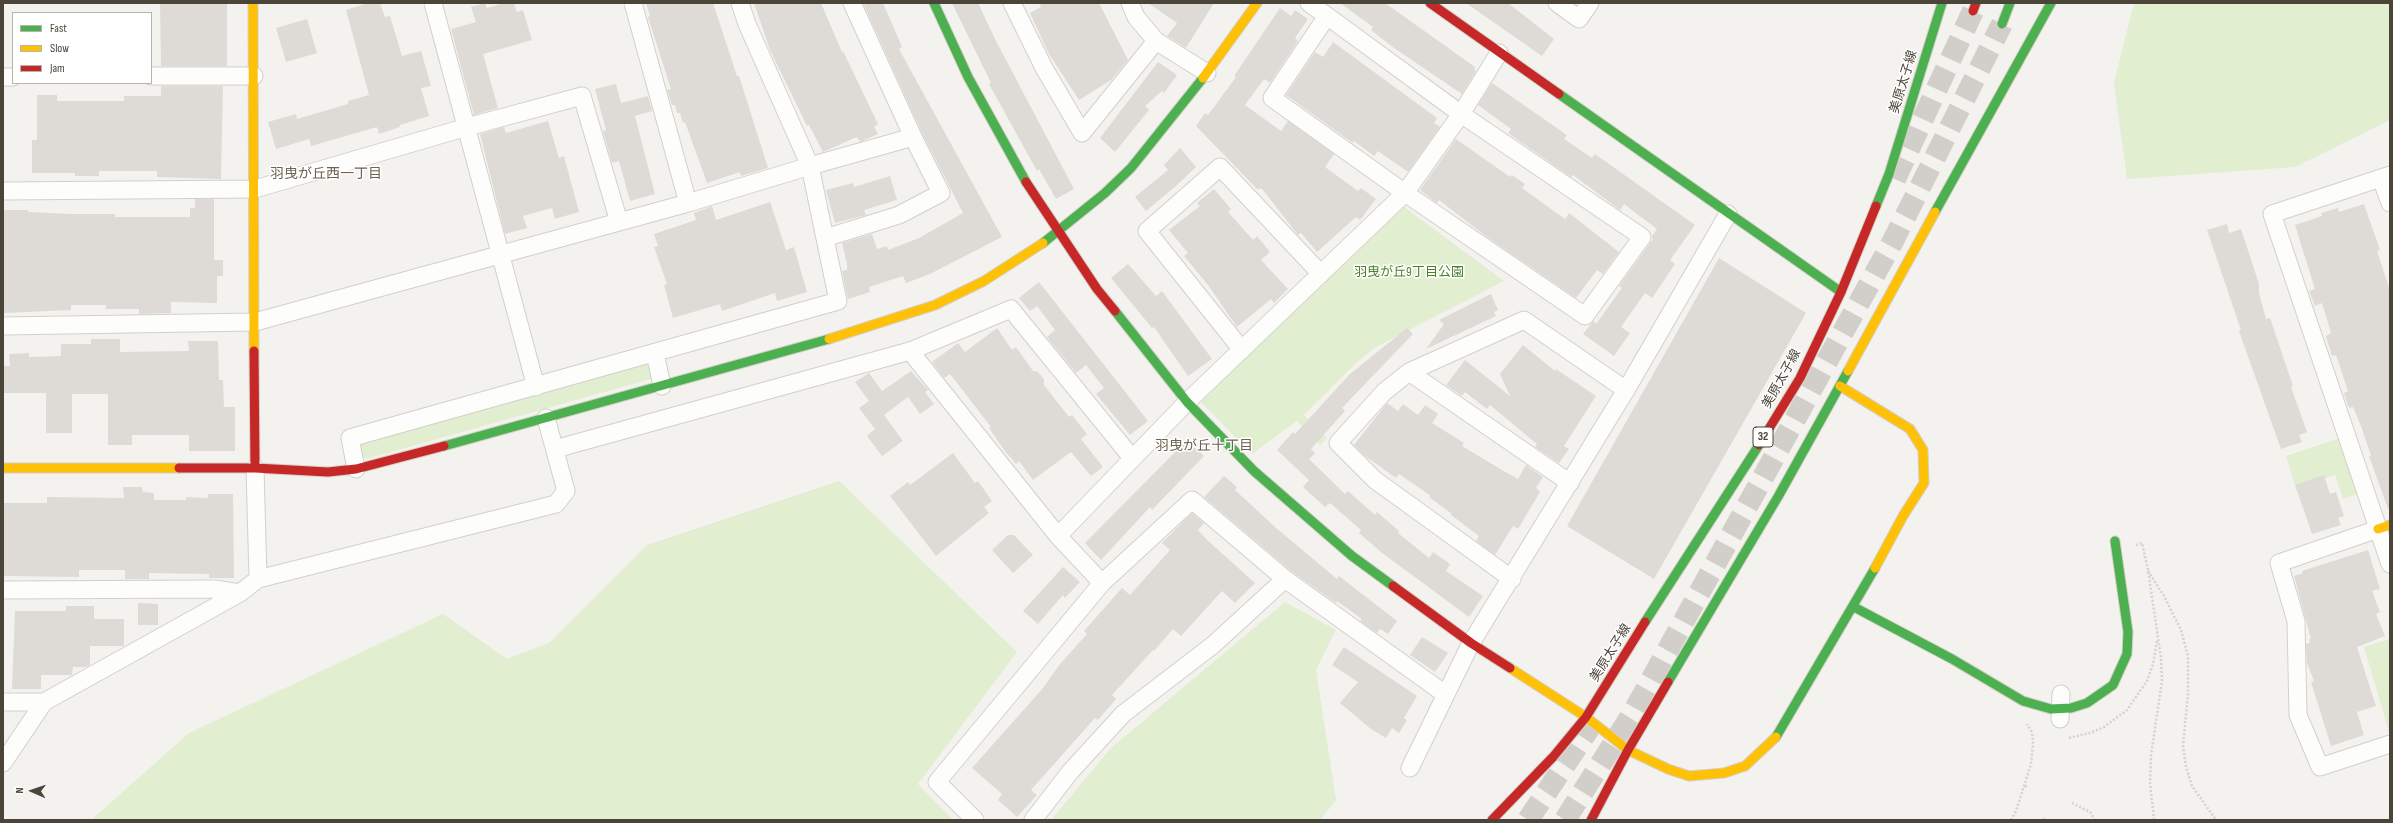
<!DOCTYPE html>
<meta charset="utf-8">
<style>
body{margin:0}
#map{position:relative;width:2393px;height:823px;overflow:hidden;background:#f4f2ee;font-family:"Sofia Sans Condensed",sans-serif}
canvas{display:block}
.frame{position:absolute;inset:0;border:4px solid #4b4439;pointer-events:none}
.legend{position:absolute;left:12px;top:12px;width:140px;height:72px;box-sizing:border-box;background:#fff;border:1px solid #b7b4b0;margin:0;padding:5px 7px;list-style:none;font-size:12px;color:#4b4439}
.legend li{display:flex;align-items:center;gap:8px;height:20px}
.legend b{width:20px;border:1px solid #b7b4b0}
.north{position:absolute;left:12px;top:771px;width:40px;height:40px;-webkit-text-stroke:3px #fff;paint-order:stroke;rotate:272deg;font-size:11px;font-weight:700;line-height:16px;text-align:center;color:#4b4439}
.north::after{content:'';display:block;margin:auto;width:14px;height:18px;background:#4b4439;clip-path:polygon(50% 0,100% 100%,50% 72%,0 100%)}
</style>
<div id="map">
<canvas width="2393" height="823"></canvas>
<div class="frame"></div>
<ul class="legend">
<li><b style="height:5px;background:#4caf50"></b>Fast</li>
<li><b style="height:5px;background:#ffc107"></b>Slow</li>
<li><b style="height:5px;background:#c62828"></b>Jam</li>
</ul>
<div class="north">N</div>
</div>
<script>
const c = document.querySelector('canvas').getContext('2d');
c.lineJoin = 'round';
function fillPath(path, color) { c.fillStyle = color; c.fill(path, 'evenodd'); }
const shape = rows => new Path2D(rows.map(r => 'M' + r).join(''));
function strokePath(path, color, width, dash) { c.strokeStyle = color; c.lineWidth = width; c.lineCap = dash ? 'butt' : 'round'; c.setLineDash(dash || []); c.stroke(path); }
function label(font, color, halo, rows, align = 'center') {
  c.font = font + ' "Sofia Sans Condensed","Noto Sans JP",sans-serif'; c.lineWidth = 3; c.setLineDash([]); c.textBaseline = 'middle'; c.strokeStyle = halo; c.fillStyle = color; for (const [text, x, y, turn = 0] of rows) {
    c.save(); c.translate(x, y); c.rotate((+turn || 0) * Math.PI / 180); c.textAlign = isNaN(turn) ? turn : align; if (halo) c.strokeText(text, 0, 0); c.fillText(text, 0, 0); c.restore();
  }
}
fillPath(shape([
 [2134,3,2390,3,2390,120,2295,167,2127,179,2114,83],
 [1404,207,1504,281,1376,347,1357,362,1304,415,1327,438,1320,445,1297,421,1252,454,1200,401],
 [646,362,653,368,651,379,366,459,358,452,360,442],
 [2340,438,2358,494,2343,499,2335,475,2296,488,2286,456],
 [839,481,1017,652,918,784,953,820,91,820,189,733,443,614,507,659,549,643,647,545],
 [1285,602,1336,630,1316,670,1336,800,1320,820,1051,820,1111,748],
 [2390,639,2390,732,2389,732,2364,647]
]), '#e1eecf');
fillPath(shape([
 [160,3,227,3,227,66,161,66],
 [368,3,380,3,385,17,390,16,402,56,421,51,431,86,421,88,429,116,400,125,400,127,379,134,377,127,311,146,309,139,276,149,268,122,296,114,297,119,348,104,348,101,369,95,346,10],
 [485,3,487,8,504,3,514,3,517,12,523,10,532,40,483,54,498,108,474,115,451,29,476,22,471,7],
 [646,3,713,3,737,76,739,76,768,168,741,176,740,172,707,183,685,122,683,123,680,113,677,113,675,105,672,105,667,90,671,89,648,17,650,16],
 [754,3,821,3,842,52,843,51,878,124,874,127,878,134,860,142,857,137,823,152,809,125,807,126,770,50],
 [863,3,883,3,902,47,899,49,1002,237,930,274,906,283,903,276,869,287,870,292,848,299,842,271,847,270,847,264,842,243,872,234,877,249,887,246,888,250,919,238,963,213,922,133],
 [952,3,978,3,996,41,1074,189,1056,199,1039,169,1037,171,989,84,991,83],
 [1039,3,1099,3,1128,60,1111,80,1079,100,1049,54,1030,13,1041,7],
 [1148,3,1214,3,1186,48,1167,36,1177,23],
 [1340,3,1385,3,1475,67,1474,69,1476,71,1462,94,1394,48,1371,30,1373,27],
 [1466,3,1508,3,1554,39,1542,56],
 [1280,8,1291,16,1295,10,1308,19,1295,38,1298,41,1270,83,1264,79,1245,105,1281,131,1288,121,1334,154,1325,167,1358,191,1361,188,1376,199,1360,220,1356,217,1317,252,1301,233,1298,235,1263,190,1260,188,1258,190,1196,126,1205,113,1208,115,1236,77,1234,76],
 [307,19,317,53,286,62,276,28],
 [1333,42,1437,118,1434,123,1440,127,1408,172,1378,151,1374,156,1354,141,1353,143,1286,95,1315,52,1323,57],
 [1158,62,1177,75,1164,93,1162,91,1145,106,1149,110,1115,152,1100,138],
 [1492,83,1567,135,1564,139,1592,158,1595,154,1695,225,1670,260,1675,264,1652,298,1645,293,1621,327,1630,333,1614,356,1583,334,1593,321,1596,324,1622,288,1619,286,1653,239,1652,236,1657,229,1624,204,1620,210,1573,175,1571,177,1508,133,1511,129,1478,105],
 [616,84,621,103,648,96,652,111,635,116,655,194,630,201,619,161,612,163,603,131,606,130,595,89],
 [161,86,223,86,221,179,157,177,157,171,99,171,99,176,75,176,75,173,32,173,32,140,37,140,37,95,57,95,57,101,124,101,124,96,161,96],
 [548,121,559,158,564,156,579,212,555,219,552,208,523,216,527,228,505,234,480,134,504,127,506,133],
 [1456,139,1510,177,1512,175,1525,184,1522,188,1565,219,1569,213,1619,252,1603,274,1597,270,1576,298,1487,237,1439,200,1437,203,1420,190],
 [1180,148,1196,167,1177,185,1146,211,1135,197,1168,170,1164,165],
 [890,176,897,200,864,210,866,215,835,223,826,190,853,183,854,187],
 [1214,189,1231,209,1228,212,1253,240,1257,236,1270,252,1261,260,1288,289,1274,303,1271,299,1237,327,1208,285,1184,256,1188,253,1169,230,1200,206,1197,203],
 [195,199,214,199,214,260,223,260,223,276,217,276,217,303,171,302,171,313,139,314,139,309,106,309,106,305,71,305,71,310,3,313,3,210,28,210,28,212,71,214,115,214,115,217,190,217,190,208,195,208],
 [770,202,786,250,794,247,807,292,777,301,775,293,722,311,720,304,673,318,664,285,667,284,654,247,658,246,654,234,696,220,694,213,712,206,716,220],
 [2364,204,2380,250,2377,251,2390,291,2390,509,2388,509,2369,456,2371,456,2361,426,2353,407,2349,408,2344,393,2348,391,2336,355,2332,356,2326,336,2331,333,2322,303,2315,306,2309,291,2315,289,2295,225,2322,216,2321,213,2338,208,2339,212],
 [2227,224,2229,233,2241,229,2259,284,2259,293,2266,319,2270,318,2293,386,2291,387,2307,432,2299,435,2302,442,2281,449,2239,331,2241,330,2207,230],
 [1719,258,1806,313,1654,579,1567,526],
 [1128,264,1156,296,1162,291,1212,359,1188,376,1154,327,1152,328,1111,278],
 [1039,282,1148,421,1130,435,1096,394,1104,388,1086,365,1076,373,1047,337,1055,330,1037,306,1030,311,1019,298],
 [1491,294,1498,310,1494,312,1496,316,1426,349,1444,324,1439,320],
 [997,328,1012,350,1016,347,1033,371,1037,371,1044,379,1044,385,1069,417,1072,415,1087,434,1081,439,1103,467,1091,476,1071,452,1033,480,1019,461,1016,464,1005,451,989,428,991,427,950,374,944,378,932,362,958,343,965,352],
 [1407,328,1413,334,1342,408,1345,411,1311,449,1315,453,1309,459,1345,494,1348,491,1375,515,1377,512,1399,531,1398,533,1429,558,1433,552,1450,564,1446,571,1483,596,1469,617,1382,553,1359,533,1361,530,1330,503,1325,507,1303,487,1309,480,1277,450,1293,432,1295,434,1349,375],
 [91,339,120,339,120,352,189,351,188,341,218,341,219,380,223,380,224,407,235,407,235,451,189,451,189,435,132,435,132,445,108,445,108,394,72,394,72,433,46,433,46,393,3,393,3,366,10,366,9,354,29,353,29,357,61,356,61,344,91,344],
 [1523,345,1555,371,1556,369,1596,396,1564,446,1569,449,1559,463,1535,447,1537,444,1490,405,1487,409,1465,392,1462,396,1446,385,1465,360,1510,396,1500,374],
 [911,371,928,390,925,392,934,404,920,414,908,397,884,415,903,441,882,456,867,436,875,429,859,408,869,401,855,382,869,373,882,391],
 [1387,403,1398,411,1403,404,1418,415,1425,405,1438,414,1432,423,1464,443,1462,446,1502,470,1518,479,1526,465,1543,477,1536,488,1540,492,1528,512,1518,529,1513,526,1495,555,1476,541,1479,536,1451,515,1452,514,1429,497,1431,496,1399,474,1396,478,1365,456,1354,445],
 [1187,440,1204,456,1152,510,1150,507,1101,560,1085,543],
 [953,453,975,483,978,481,992,501,984,507,989,513,936,556,890,496,908,482,910,485],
 [2324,475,2330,494,2336,492,2344,516,2338,518,2341,525,2312,534,2295,485],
 [1224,476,1237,487,1235,490,1275,527,1337,579,1339,576,1397,621,1388,634,1380,629,1377,633,1360,621,1362,619,1337,601,1336,603,1291,571,1204,497],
 [123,487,142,487,143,492,154,493,154,500,186,500,186,497,208,498,208,494,233,494,234,578,209,578,209,574,149,573,149,579,125,579,125,570,79,570,79,577,3,576,3,503,47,503,47,497,124,498],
 [1192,513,1204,523,1198,530,1206,539,1255,583,1235,603,1222,591,1181,636,1173,629,1154,651,1153,650,1112,695,1116,699,1098,720,1095,718,1031,790,1037,795,1017,817,998,800,1002,794,972,768,1043,688,1060,664,1087,634,1084,631,1122,588,1130,595,1170,550,1162,543],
 [1008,535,1014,535,1033,555,1013,573,992,550],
 [2368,550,2380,589,2372,591,2380,612,2376,614,2385,636,2357,647,2376,706,2357,712,2364,735,2331,746,2311,682,2314,681,2307,663,2306,644,2310,643,2309,639,2311,639,2294,576,2303,573,2302,571],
 [1063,567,1080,582,1065,598,1063,595,1038,624,1023,611],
 [138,603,158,604,158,625,138,625],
 [66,606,94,606,94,619,124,619,124,646,90,646,90,665,86,667,73,667,72,675,41,675,41,689,12,689,15,611,66,611],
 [1422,637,1448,653,1435,672,1410,655],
 [1344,647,1417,696,1404,718,1407,720,1399,733,1392,728,1386,738,1371,729,1340,703,1358,682,1332,665]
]), '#dedbd6');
strokePath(shape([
 [1895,179,1973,11],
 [1528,820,1596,718],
 [1565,820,1633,713,1766,472,1893,241,2002,24]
]), '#d2cfca', 22, [22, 11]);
const street = shape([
 [433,3,536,387],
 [633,3,688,203],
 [740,3,747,24,810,166,913,137],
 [1012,3,1044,68,1082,133,1156,41],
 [1130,3,1136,17,1156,41,1207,73],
 [1309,3,1327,16,1461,114,1642,237,1585,316,1405,193,1272,98,1327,16],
 [1557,3,1579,19,1590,3],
 [151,76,254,76],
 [3,77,13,77],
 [2390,175,2272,214,2390,564],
 [2381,178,2390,203],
 [3,191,255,189,467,127,582,96,619,222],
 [825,238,899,215,941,193,913,137,852,3],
 [3,326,255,322,688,203,810,166,838,301,350,438,356,469],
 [1242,350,1147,231,1220,167,1321,274],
 [910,351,1058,536,1102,583],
 [655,353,662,386],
 [1409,372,1570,483],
 [555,449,910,351,1011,309,1132,458],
 [255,468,258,579],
 [2378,529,2279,563,2296,621,2298,715,2320,767,2390,744],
 [1058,536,1187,402,1405,193,1461,114,1499,53],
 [1512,579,1375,480,1338,443,1384,392,1409,372,1524,320,1626,390],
 [3,590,215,589,240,593],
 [3,702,44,702],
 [2060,719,2061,694],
 [3,763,44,702,240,593,258,579,556,504,566,491,546,418],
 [1410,768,1471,643,1626,390,1728,214],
 [975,820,937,782,1102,583,1192,500,1285,579,1445,694],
 [1033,820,1070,772,1123,714,1213,645,1285,579]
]);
const fast = shape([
 [934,3,968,77,1026,182],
 [2002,24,2010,3],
 [1559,94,1841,292],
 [1876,206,1889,174,1942,3],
 [1935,212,2051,3],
 [1043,243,1105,193,1131,168,1203,78],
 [1115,311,1187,402,1254,471,1352,556,1393,586],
 [444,446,829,339],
 [1854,607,1952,659,2023,701,2051,709,2071,708,2087,703,2113,685,2127,654,2128,632,2115,541],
 [1645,622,1759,445],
 [1668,682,1779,495,1848,371],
 [1776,737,1875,568]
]);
const slow = shape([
 [253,3,254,351],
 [1203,78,1257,3],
 [829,339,935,305,984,281,1043,243],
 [1848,371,1935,212],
 [1840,386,1910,429,1923,450,1924,483,1903,516,1875,568],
 [3,468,179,468],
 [2378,529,2390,525],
 [1510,668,1586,717,1628,750,1668,769,1689,776,1724,773,1745,766,1776,737]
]);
const jam = shape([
 [1430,3,1559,94],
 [1973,11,1976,3],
 [1026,182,1097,289,1115,311],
 [254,351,255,468],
 [1759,445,1800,378,1841,292,1876,206],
 [179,468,255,468,328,472,356,469,444,446],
 [1393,586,1471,643,1510,668],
 [1492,820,1553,757,1586,717,1645,622],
 [1591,820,1628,750,1668,682]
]);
strokePath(street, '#d2d0cb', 19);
strokePath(fast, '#d3cfc5', 11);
strokePath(slow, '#d3cfc5', 11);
strokePath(jam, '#d3cfc5', 11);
strokePath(shape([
 [2136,545,2142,543,2148,570,2161,658,2162,681,2151,755,2150,783,2154,820],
 [2148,571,2164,596,2181,630,2188,656,2188,694,2183,746,2186,767,2192,786,2216,820],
 [2069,738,2090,733,2104,727,2127,710,2147,681,2153,664,2157,640],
 [2025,786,2029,787],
 [2072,803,2090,812,2095,820],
 [2011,820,2016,811,2031,764,2033,743,2032,732,2027,724],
 [2044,820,2045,816]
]), '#d3d2cc', 2.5, [2, 2]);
strokePath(street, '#fdfdfc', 17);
strokePath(fast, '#4caf50', 9);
strokePath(slow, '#ffc107', 9);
strokePath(jam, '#c62828', 9);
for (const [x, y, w] of [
 [1763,437,20]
]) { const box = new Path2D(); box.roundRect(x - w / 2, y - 10, w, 20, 3); c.fillStyle = '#fff'; c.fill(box); strokePath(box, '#4b4439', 1); }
label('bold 12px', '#4b4439', null, [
 ["32",1763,437]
]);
label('13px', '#4b4439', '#fff', [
 ["美原太子線",1904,82,-73],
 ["美原太子線",1782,379,-61],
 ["美原太子線",1611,653,-58]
]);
label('13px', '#4a7f2a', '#fff', [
 ["羽曳が丘9丁目公園",1409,273]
]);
label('14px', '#6e6250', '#fff', [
 ["羽曳が丘西一丁目",326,174],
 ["羽曳が丘十丁目",1204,446]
]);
</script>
